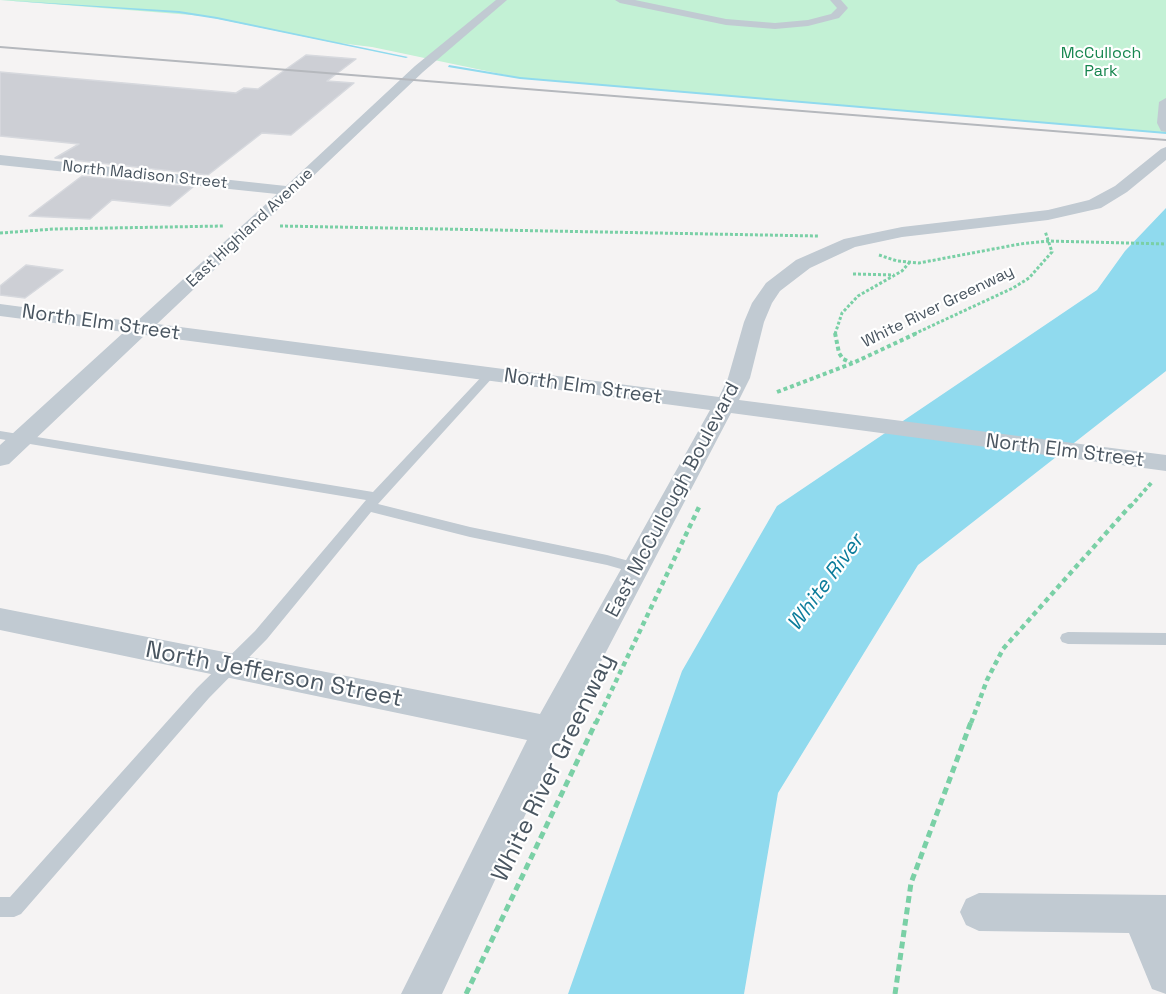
<!DOCTYPE html>
<style>
body{margin:0}
canvas{display:block;background:#f5f3f3}
</style>
<canvas width="1166" height="994"></canvas>
<script>
const c = document.querySelector('canvas').getContext('2d');
c.lineJoin = 'round';
function fillPath(path, color) { c.fillStyle = color; c.fill(path, 'evenodd'); }
const shape = rows => new Path2D(rows.map(r => 'M' + r).join(''));
function strokePath(path, color, width, dash) { c.strokeStyle = color; c.lineWidth = width; c.lineCap = dash ? 'butt' : 'round'; c.setLineDash(dash || []); c.stroke(path); }
function label(font, color, halo, rows, align = 'center') {
  c.font = font + ' "Space Grotesk",sans-serif'; c.lineWidth = 4.5; c.setLineDash([]); c.textBaseline = 'middle'; c.strokeStyle = halo; c.fillStyle = color; for (const [text, x, y, turn = 0] of rows) {
    c.save(); c.translate(x, y); c.rotate((+turn || 0) * Math.PI / 180); c.textAlign = isNaN(turn) ? turn : align; if (halo) c.strokeText(text, 0, 0); c.fillText(text, 0, 0); c.restore();
  }
}
fillPath(shape([
 [0,0,1166,0,1166,133,520,78,372,47,331,42,204,16]
]), '#c3f1d5');
fillPath(shape([
 [1166,208,1166,371,918,565,778,793,744,994,568,994,682,671,777,506,1097,290,1125,251]
]), '#90daee');
fillPath(shape([
 [0,0,179,11,217,17,408,57,406,58,217,19,179,13,0,0],
 [449,65,520,77,1166,132,1166,134,520,79,448,67,449,65]
]), '#90daee');
const building = shape([
 [306,55,356,59,327,81,354,83,291,135,262,133,208,175,55,158,79,144,0,136,0,72,236,93,244,88,258,89,306,55],
 [82,176,193,187,170,206,112,200,90,219,29,216,82,176],
 [26,265,63,270,25,298,0,295,0,286,26,265]
]);
fillPath(building, '#cdcfd5');
strokePath(building, '#d7d9de', 1.5);
strokePath(shape([
 [280,226,818,236],
 [0,233,54,229,224,226],
 [879,255,897,261,919,263,1020,244,1049,241,1166,244],
 [853,274,894,275],
 [835,334,842,313,858,296,902,271,909,263],
 [914,334,1013,288,1029,278,1052,252,1045,231]
]), '#7ad0a6', 3, [3, 2]);
strokePath(shape([
 [835,333,839,353,843,359,852,363],
 [777,392,853,363,917,333],
 [1130,507,1152,482]
]), '#7ad0a6', 4, [4, 3]);
strokePath(shape([
 [596,723,700,505],
 [971,723,987,680,1003,649,1131,505]
]), '#7ad0a6', 4.5, [5, 4]);
strokePath(shape([
 [466,994,596,722],
 [895,994,911,883,971,722]
]), '#7ad0a6', 5, [7, 4.5]);
fillPath(shape([
 [490,371,494,372,494,376,378,504,470,527,607,555,640,564,642,568,640,572,635,573,607,565,470,537,371,512,267,639,209,698,21,914,14,917,0,917,0,897,10,897,197,688,255,631,366,500,0,439,0,431,373,492,486,372,490,371],
 [1068,632,1166,633,1166,645,1068,644,1062,642,1060,638,1062,634,1068,632]
]), '#c1cad2');
fillPath(shape([
 [496,0,507,0,423,72,157,324,719,397,728,378,744,322,752,303,766,283,796,260,844,239,902,227,1048,210,1089,200,1115,186,1161,149,1166,147,1166,160,1127,192,1101,208,1048,220,902,237,855,247,810,268,780,291,772,303,764,322,750,378,739,400,1166,455,1166,471,731,413,561,738,442,994,401,994,527,740,0,630,0,608,540,714,710,410,145,335,9,464,0,466,0,445,124,332,0,316,0,304,136,322,277,194,0,165,0,155,286,186,415,66,496,0],
 [615,0,635,0,726,19,775,23,808,20,831,14,837,8,830,0,841,0,848,8,839,18,808,26,775,29,726,25,620,3,615,0],
 [1166,98,1166,132,1161,131,1157,123,1159,102,1166,98],
 [979,893,1166,895,1166,994,1152,989,1129,933,979,931,966,925,960,912,966,899,979,893]
]), '#c1cad2');
strokePath(shape([
 [0,47,1166,140]
]), '#b5b8bd', 2);
label('16px', '#17864f', '#fff', [
 ["McCulloch",1101,54],
 ["Park",1101,72]
]);
label('16px', '#4a5661', '#fff', [
 ["North Madison Street",145,175,6],
 ["East Highland Avenue",250,228,-43],
 ["White River Greenway",938,307,-26]
]);
label('20px', '#4a5661', '#fff', [
 ["North Elm Street",101,323,8],
 ["North Elm Street",583,387,8],
 ["North Elm Street",1065,451,7],
 ["East McCullough Boulevard",673,500,-62]
]);
label('italic 21px', '#0c7c9b', '#fff', [
 ["White River",826,583,-54]
]);
label('24px', '#4a5661', '#fff', [
 ["North Jefferson Street",274,675,11],
 ["White River Greenway",554,768,-64]
]);
</script>
